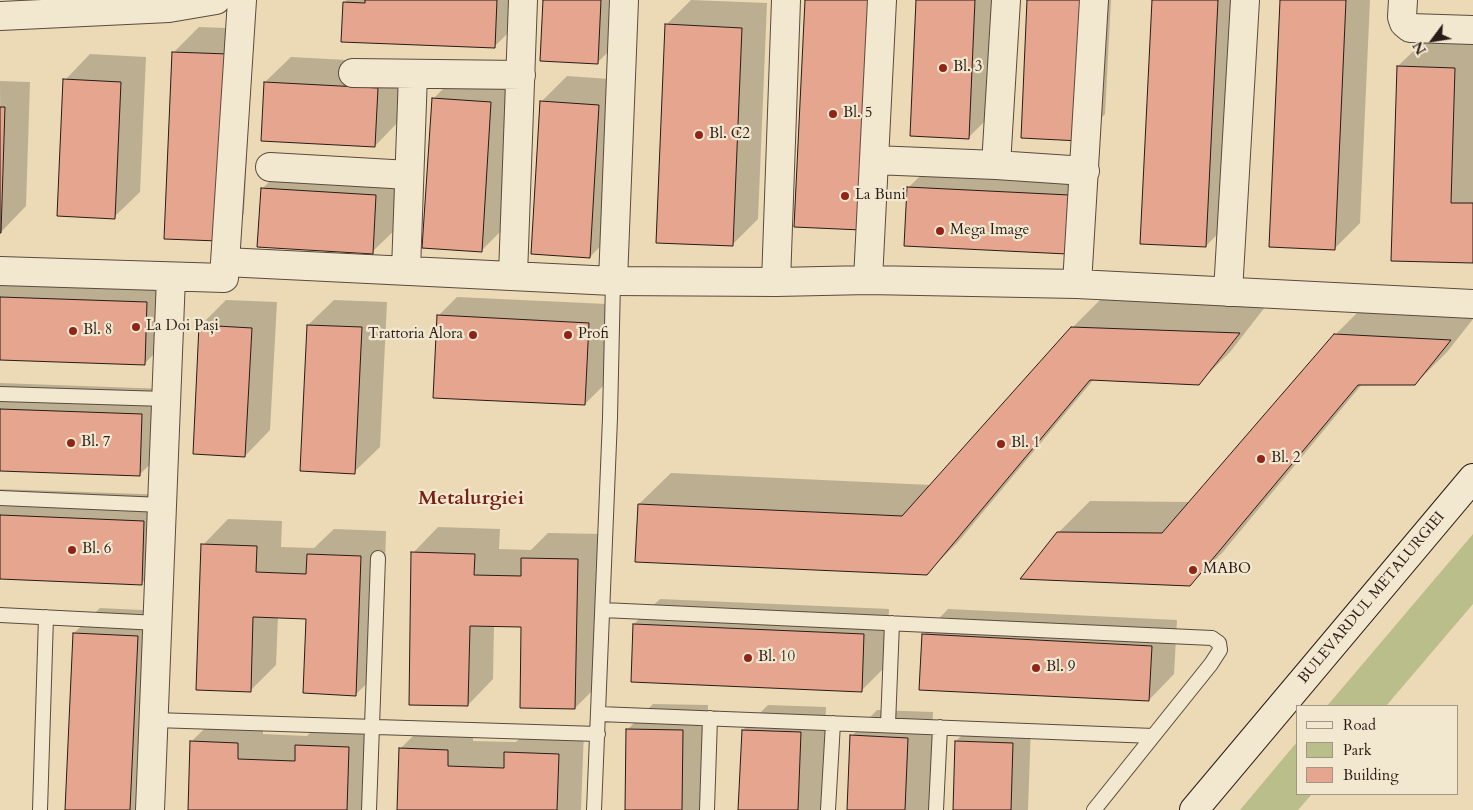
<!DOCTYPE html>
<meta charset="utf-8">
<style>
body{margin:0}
#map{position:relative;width:1473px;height:810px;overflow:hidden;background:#ebdab5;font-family:Cardo,serif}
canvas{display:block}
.legend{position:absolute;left:1296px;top:705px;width:162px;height:90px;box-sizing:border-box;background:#f2e7cf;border:1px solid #a29585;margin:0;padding:6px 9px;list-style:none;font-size:15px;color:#291b16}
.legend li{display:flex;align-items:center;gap:10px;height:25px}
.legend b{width:25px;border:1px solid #a29585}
.north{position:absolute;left:1408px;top:15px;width:50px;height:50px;-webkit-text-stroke:4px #f2e7cf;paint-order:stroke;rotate:239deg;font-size:14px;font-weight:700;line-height:20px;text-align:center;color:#291b16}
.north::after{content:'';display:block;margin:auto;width:18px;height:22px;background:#291b16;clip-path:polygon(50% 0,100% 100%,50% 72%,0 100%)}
</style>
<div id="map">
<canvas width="1473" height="810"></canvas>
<ul class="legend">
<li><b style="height:6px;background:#f2e7cf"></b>Road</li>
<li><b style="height:14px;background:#babe8b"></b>Park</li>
<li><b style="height:14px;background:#e5a58f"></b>Building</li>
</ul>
<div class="north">N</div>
</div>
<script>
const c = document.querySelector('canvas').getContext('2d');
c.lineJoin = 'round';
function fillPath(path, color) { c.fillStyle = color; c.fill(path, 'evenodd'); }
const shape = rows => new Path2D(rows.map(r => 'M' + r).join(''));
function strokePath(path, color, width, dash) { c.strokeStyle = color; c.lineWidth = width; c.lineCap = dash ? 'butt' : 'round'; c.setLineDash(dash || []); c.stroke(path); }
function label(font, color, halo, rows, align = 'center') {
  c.font = font + ' Cardo,serif'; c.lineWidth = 4.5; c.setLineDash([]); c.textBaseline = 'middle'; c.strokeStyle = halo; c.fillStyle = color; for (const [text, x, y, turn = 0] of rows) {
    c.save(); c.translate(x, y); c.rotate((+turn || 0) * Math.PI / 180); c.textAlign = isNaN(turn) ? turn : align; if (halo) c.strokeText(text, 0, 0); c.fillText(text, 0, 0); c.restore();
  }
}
fillPath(shape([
 [1473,534,1473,604,1386,706,1327,706],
 [1297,742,1297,794,1312,794,1298,810,1240,810]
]), '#babe8b');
fillPath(shape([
 [347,0,521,0,520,21,494,47,344,2],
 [544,0,625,0,623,37,597,63],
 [691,0,767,3,758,219,732,245,666,25],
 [918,0,999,0,994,112,968,138],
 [1029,0,1111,0,1105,114,1080,140],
 [1153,0,1242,0,1231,220,1206,246],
 [1281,0,1370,0,1360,223,1334,249],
 [199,27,253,29,244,214,219,240,174,52],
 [1430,35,1473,36,1473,262,1398,66],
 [90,54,146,57,140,192,114,217,65,80],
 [291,57,403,63,400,120,375,146,265,82],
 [459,73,516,77,507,225,481,251,433,99],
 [567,76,624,80,615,231,590,257,541,102],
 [0,81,30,82,26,206,1,232],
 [934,162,1094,170,1092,227,908,188],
 [288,163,401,170,398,227,372,252,262,189],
 [0,271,172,277,170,338,144,364,0,359],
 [1104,296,1269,302,1230,352,1198,384,1094,379,958,542,926,574,639,504,671,473,931,485,1072,328],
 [457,297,607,304,604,385,585,404,438,316],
 [226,300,277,302,270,430,245,456,201,325],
 [334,300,387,302,380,447,354,472,308,325],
 [1367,303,1473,309,1473,319,1447,352,1415,384,1363,383,1222,553,1190,585,1058,533,1090,501,1191,502,1335,335],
 [0,383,167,389,165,450,139,475,0,470],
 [0,489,169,495,167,558,142,583,0,578],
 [228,519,282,521,281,547,314,548,334,529,386,531,382,669,356,694,307,617,278,616,276,665,250,691,203,545],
 [438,527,500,529,499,549,531,550,548,533,603,534,601,682,575,708,523,626,494,626,493,679,468,705,413,553],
 [660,599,889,609,887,665,861,691,634,624],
 [100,608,163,611,141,810,67,810,74,633],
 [948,609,1177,620,1174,674,1149,700,923,635],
 [653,704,708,705,707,810,627,810,628,729],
 [768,705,826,707,822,810,740,810,743,730],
 [877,710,933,712,929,810,849,810,852,736],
 [217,716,263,718,263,734,307,736,322,720,374,722,371,810,189,810,191,742],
 [975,722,1031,724,1028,810,954,810,956,741],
 [426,723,473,725,473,741,516,742,531,727,584,729,581,810,398,810,400,749]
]), '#0003');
const building = shape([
 [365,0,497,0,495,48,341,42,343,2,365,3,365,0],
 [543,0,601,0,598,64,540,61,543,0],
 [805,0,871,0,861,230,794,227,805,0],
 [916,0,975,0,969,139,910,136,916,0],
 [1027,0,1087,0,1080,141,1021,138,1027,0],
 [1152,0,1218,0,1206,247,1140,244,1152,0],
 [1280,0,1346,0,1335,250,1269,247,1280,0],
 [665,24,742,28,733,246,656,243,665,24],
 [172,52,228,54,219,241,164,239,172,52],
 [1397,66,1455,68,1451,203,1473,203,1473,263,1391,261,1397,66],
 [63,79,121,82,115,219,57,216,63,79],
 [264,82,378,88,375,147,261,141,264,82],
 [432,98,491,102,482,252,422,248,432,98],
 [540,101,599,105,590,258,531,254,540,101],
 [0,107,5,107,1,233,0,233,0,107],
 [907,187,1069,195,1067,254,904,246,907,187],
 [261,188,376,195,373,254,257,247,261,188],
 [0,297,147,302,145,365,0,360,0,297],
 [437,315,589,323,585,405,433,398,437,315],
 [199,325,252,328,245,457,193,454,199,325],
 [307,325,362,327,355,474,300,471,307,325],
 [1071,327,1240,333,1199,385,1090,380,927,575,635,562,638,504,902,516,1071,327],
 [1334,334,1451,340,1415,385,1358,385,1190,586,1020,579,1057,532,1162,533,1334,334],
 [0,409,142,414,140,476,0,471,0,409],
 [0,515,144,521,142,585,0,579,0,515],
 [201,544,257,546,256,572,306,574,307,554,361,556,356,696,303,693,306,619,253,617,251,692,196,690,201,544],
 [411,552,475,554,474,575,521,576,521,558,578,559,575,709,520,708,521,627,470,626,468,706,409,705,411,552],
 [633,624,864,634,862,692,631,682,633,624],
 [73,633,138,636,130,810,65,810,73,633],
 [922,634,1152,646,1149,701,919,690,922,634],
 [626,729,683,730,682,810,625,810,626,729],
 [742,730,801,732,798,810,738,810,742,730],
 [850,735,908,738,905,810,847,810,850,735],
 [190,741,238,743,238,759,295,761,295,745,349,747,347,810,188,810,190,741],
 [955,741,1013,743,1011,810,953,810,955,741],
 [399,748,448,750,448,766,504,768,504,752,559,754,557,810,397,810,399,748]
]);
fillPath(building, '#e5a58f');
strokePath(building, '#291b16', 1);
const service = shape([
 [0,394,166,399],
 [0,498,162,505],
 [603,610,1212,638,1219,643,1220,650,1211,664,1094,810],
 [0,615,158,623],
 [599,714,1153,736],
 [154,720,598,734],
 [888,725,892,623],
 [40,810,46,617],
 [369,810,378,558],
 [594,810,610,418,613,281],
 [707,810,710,718],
 [828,810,833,723],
 [936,810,940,727]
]);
const minor = shape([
 [1403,0,1402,17,1404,23,1410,28,1473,30],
 [0,16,169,8,216,0],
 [353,73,521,75],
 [874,160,996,165,1085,171],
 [996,165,1006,0],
 [270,167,409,175],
 [225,262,613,281,624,0],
 [406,270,413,74],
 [0,271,224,278,242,0],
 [513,275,523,0],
 [868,280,882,0],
 [613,281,776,282,868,280,1077,284,1473,304],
 [776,282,786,0],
 [1077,284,1094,0],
 [1228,292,1245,0],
 [150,810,171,277]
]);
const secondary = shape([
 [1194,810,1473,478]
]);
strokePath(service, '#5a4b3e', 16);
strokePath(minor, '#5a4b3e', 30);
strokePath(secondary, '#291b16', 30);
strokePath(service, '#f2e7cf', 14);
strokePath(minor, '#f2e7cf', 28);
strokePath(secondary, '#f2e7cf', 28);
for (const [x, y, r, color] of [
 [943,68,5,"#8f2418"],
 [833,114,5,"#8f2418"],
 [699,135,5,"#8f2418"],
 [845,196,5,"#8f2418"],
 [940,231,5,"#8f2418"],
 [136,327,5,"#8f2418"],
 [73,331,5,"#8f2418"],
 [473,335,5,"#8f2418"],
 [568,335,5,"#8f2418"],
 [71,443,5,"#8f2418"],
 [1001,444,5,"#8f2418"],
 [1261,459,5,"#8f2418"],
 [72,550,5,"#8f2418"],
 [1193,570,5,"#8f2418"],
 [748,658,5,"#8f2418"],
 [1036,668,5,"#8f2418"]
]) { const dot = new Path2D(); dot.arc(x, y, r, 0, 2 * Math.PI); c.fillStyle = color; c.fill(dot); strokePath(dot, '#f2e7cf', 2); }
label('15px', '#291b16', '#f2e7cf', [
 ["Bl. 3",953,68],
 ["Bl. 5",843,114],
 ["Bl. C2",709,135],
 ["La Buni",855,196],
 ["Mega Image",950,231],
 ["La Doi Pași",146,327],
 ["Bl. 8",83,331],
 ["Trattoria Alora",463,335,"right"],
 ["Profi",578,335],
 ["Bl. 7",81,443],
 ["Bl. 1",1011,444],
 ["Bl. 2",1271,459],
 ["Bl. 6",82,550],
 ["MABO",1203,570],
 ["Bl. 10",758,658],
 ["Bl. 9",1046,668]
], 'left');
label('15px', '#291b16', '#f2e7cf', [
 ["BULEVARDUL METALURGIEI",1372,598,-50]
]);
label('bold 20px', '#7a1f14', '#f2e7cf', [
 ["Metalurgiei",471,499]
]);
</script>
